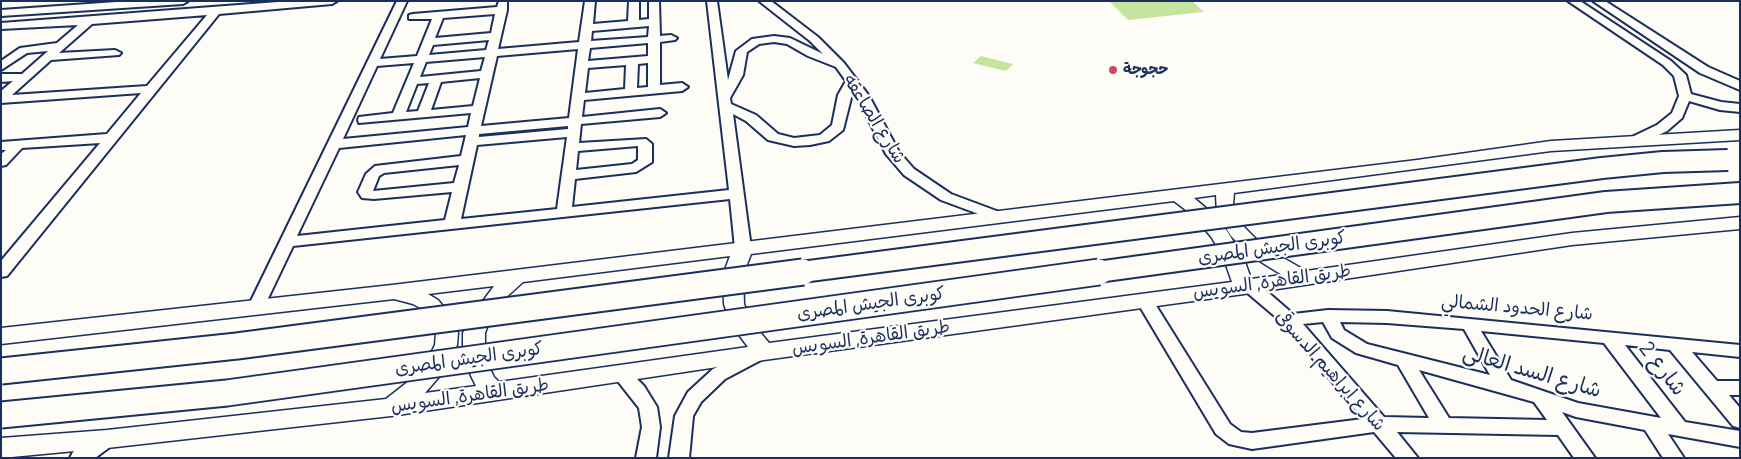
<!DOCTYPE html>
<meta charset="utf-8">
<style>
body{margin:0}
#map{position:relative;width:1741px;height:459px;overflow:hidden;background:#fdfcf7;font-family:Delius,sans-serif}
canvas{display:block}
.frame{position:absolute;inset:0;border:2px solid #1b2f5e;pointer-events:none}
</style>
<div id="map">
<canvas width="1741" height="459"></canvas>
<div class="frame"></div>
</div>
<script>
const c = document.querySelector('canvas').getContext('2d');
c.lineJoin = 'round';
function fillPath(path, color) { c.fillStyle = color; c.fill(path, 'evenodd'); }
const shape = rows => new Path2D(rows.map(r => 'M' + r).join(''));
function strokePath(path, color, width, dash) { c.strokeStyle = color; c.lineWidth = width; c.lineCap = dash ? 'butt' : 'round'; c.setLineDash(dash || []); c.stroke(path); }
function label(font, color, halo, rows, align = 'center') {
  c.font = font + ' Delius,"Playpen Sans Arabic",sans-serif'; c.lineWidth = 4.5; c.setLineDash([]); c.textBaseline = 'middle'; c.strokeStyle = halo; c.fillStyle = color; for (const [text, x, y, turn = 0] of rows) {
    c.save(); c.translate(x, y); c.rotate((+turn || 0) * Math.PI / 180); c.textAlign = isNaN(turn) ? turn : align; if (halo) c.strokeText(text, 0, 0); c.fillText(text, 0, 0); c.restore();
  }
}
fillPath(shape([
 [1109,1,1192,1,1204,12,1128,20],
 [981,56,1013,64,1006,71,973,63]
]), '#c3e59e');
const minor = shape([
 [131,1,188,1,183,4,1,16,1,10,131,1],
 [291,1,337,1,332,4,219,14,7,276,1,277,1,261,100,143,22,148,6,165,1,166,1,154,6,150,1,150,1,142,107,134,141,93,1,103,1,91,13,81,1,82,1,74,22,74,48,51,27,53,1,70,1,61,20,48,57,43,78,25,1,29,1,23,291,1],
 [207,15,147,86,12,95,51,60,119,55,121,53,115,50,59,53,92,24,207,15],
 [397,1,407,1,380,59,417,56,432,19,409,19,409,15,413,14,497,7,499,1,507,1,507,10,498,49,579,42,585,1,595,1,593,24,628,21,629,1,639,1,639,20,649,19,649,1,659,1,660,36,671,35,677,38,675,40,660,42,660,85,682,83,688,87,682,91,584,100,582,117,660,109,666,113,660,117,581,124,579,143,646,139,652,144,652,162,636,172,575,179,572,207,729,190,707,1,717,1,728,80,736,51,752,39,774,36,790,38,823,54,810,41,759,1,771,1,818,37,844,63,869,96,899,152,914,169,951,194,1002,213,1004,216,997,220,992,219,941,200,904,175,886,154,853,90,843,130,829,141,810,145,794,146,768,140,746,121,733,114,751,248,748,251,743,253,735,248,730,199,293,246,262,311,250,311,248,307,397,1],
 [495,14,491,33,435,38,443,18,495,14],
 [649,26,648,37,591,41,592,31,649,26],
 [489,40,486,50,429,55,433,45,489,40],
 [774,42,787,44,808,56,836,67,846,81,838,95,832,125,820,135,794,138,778,134,756,115,731,104,730,98,743,75,747,52,759,44,774,42],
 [648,43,648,56,588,61,590,48,648,43],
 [578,49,569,118,481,126,497,56,578,49],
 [485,57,481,71,420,77,426,62,485,57],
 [414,63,393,113,359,117,358,120,359,123,471,113,468,127,343,139,377,66,414,63],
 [648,63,648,87,637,88,638,64,648,63],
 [626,65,625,89,585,93,588,68,626,65],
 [480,78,473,106,431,110,441,82,480,78],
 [429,83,418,111,406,112,417,84,429,83],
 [568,126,568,129,479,137,479,134,568,126],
 [466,135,461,156,375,166,366,174,358,192,362,198,374,199,452,192,445,220,297,236,339,148,466,135],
 [567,137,557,209,461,219,477,145,567,137],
 [638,146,638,160,632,164,576,170,578,151,638,146],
 [459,165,454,183,373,191,379,176,384,173,459,165],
 [1568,1,1580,1,1671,61,1686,75,1691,94,1721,102,1740,104,1740,112,1720,110,1689,101,1682,118,1667,131,1642,143,1632,143,1630,140,1632,137,1657,125,1672,113,1679,96,1674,76,1663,65,1568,1],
 [1593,1,1605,1,1708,67,1740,81,1740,90,1700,73,1593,1],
 [1250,281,1256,282,1293,314,1328,310,1387,311,1740,345,1740,357,1692,352,1717,381,1740,381,1740,395,1729,395,1740,408,1740,428,1733,426,1670,350,1625,345,1685,422,1740,431,1740,447,1668,434,1684,458,1663,458,1645,430,1576,417,1562,412,1595,458,1574,458,1558,435,1397,432,1418,458,1396,458,1374,432,1252,449,1229,444,1216,434,1136,300,1138,296,1150,296,1230,424,1241,432,1252,433,1363,419,1284,324,1244,290,1242,286,1244,282,1250,281],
 [1323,322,1332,338,1356,353,1398,365,1429,418,1384,417,1303,324,1323,322],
 [1340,322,1387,323,1464,329,1490,375,1367,344,1344,330,1340,322],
 [1481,331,1604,343,1661,418,1578,403,1511,380,1481,331],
 [1419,370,1534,402,1547,420,1449,418,1419,370],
 [755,350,761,352,764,356,761,360,725,379,701,402,693,416,689,458,669,458,675,416,688,392,713,369,755,350],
 [622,368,628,370,644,386,657,407,660,427,656,458,636,458,642,427,639,408,613,375,616,370,622,368],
 [107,431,114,434,117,439,114,444,95,458,70,458,73,452,107,431]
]);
const major = shape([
 [1740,130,1740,140,1551,151,1234,193,1233,205,1235,214,1245,228,1264,247,1306,271,1572,233,1740,217,1740,229,1572,245,1244,294,764,360,391,416,107,448,1,458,1,438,107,430,386,399,414,377,425,365,435,345,436,333,435,324,424,310,413,304,394,299,1,344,1,328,392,285,1417,160,1551,141,1740,130],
 [1216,195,1217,214,1231,236,1250,255,1282,275,1251,279,1244,259,1227,231,1207,209,1194,198,1216,195],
 [1174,201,1195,217,1212,238,1224,259,1232,282,769,343,751,321,744,304,743,275,751,254,1174,201],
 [730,256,723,275,724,304,731,324,748,347,499,382,494,377,485,359,485,333,489,322,502,301,523,282,730,256],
 [494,286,472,316,463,333,463,359,476,386,425,393,445,370,457,345,458,333,452,317,438,300,428,294,494,286]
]);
strokePath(minor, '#1b2f5e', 4);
strokePath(major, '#1b2f5e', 3);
fillPath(minor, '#fdfcf7');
fillPath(major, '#fdfcf7');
const highwayBridgeFar1 = shape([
 [794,273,1602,168,1663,162,1728,160],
 [1090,273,1606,202,1740,193]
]);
const highwayBridge = shape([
 [1,371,237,346,803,272],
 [1,415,227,393,1099,272]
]);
strokePath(highwayBridgeFar1, '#1b2f5e', 24, []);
strokePath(highwayBridge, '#1b2f5e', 29, []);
strokePath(highwayBridgeFar1, '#fdfcf7', 20);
strokePath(highwayBridge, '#fdfcf7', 25);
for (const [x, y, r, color] of [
 [1113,70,5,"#d1495b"]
]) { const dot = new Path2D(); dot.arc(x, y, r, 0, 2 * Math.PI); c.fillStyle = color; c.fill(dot); strokePath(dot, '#fdfcf7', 2); }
label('bold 15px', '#1b2f5e', '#fdfcf7', [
 ["حجوجة",1123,70]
], 'left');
label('18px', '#1b2f5e', '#fdfcf7', [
 ["شارع الصاعقه",874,119,58],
 ["كوبرى الجيش المصرى",1272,248,-8],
 ["طريق القاهرة, السويس",1272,282,-8],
 ["كوبرى الجيش المصرى",871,304,-8],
 ["شارع الحدود الشمالي",1517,308,5],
 ["طريق القاهرة, السويس",871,338,-8],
 ["كوبرى الجيش المصرى",469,359,-8],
 ["شارع ابراهيم الدسوقى",1330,371,48],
 ["طريق القاهرة, السويس",470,396,-8]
]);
label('21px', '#1b2f5e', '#fdfcf7', [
 ["شارع 2",1662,369,52],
 ["شارع السد العالى",1532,372,16]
]);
</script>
